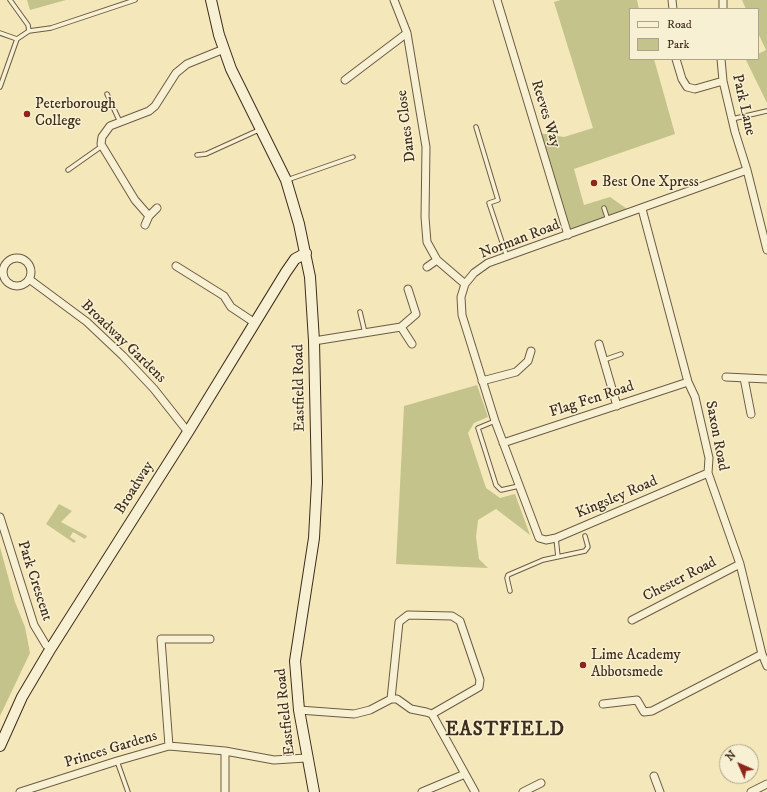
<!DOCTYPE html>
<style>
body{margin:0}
#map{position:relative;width:767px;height:792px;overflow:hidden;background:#f4e8bb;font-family:"IM FELL DW Pica",serif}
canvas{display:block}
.legend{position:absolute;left:629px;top:8px;width:130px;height:52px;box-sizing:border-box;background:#f8f0d3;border:1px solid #aea28a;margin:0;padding:5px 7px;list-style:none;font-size:12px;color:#3e2c1c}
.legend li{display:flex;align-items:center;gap:8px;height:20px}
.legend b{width:20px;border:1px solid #aea28a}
.north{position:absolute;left:719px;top:744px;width:40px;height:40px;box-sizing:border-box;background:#f8f0d3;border:1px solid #aea28a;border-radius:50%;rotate:315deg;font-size:11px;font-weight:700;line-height:16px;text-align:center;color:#3e2c1c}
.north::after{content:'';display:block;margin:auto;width:14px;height:18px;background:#8f2418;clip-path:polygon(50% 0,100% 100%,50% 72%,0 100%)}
</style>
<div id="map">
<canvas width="767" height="792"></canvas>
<ul class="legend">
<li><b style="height:5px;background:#f8f0d3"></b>Road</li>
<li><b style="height:11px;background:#c4c38b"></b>Park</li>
</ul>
<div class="north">N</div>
</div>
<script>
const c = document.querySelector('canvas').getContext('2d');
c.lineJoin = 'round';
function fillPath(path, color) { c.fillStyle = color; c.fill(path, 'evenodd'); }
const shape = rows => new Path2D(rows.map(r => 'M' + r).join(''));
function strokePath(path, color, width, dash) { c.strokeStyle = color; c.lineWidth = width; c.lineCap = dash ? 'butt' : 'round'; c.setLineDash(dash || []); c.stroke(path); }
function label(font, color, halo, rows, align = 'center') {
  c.font = font + ' "IM FELL DW Pica",serif'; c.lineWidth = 3; c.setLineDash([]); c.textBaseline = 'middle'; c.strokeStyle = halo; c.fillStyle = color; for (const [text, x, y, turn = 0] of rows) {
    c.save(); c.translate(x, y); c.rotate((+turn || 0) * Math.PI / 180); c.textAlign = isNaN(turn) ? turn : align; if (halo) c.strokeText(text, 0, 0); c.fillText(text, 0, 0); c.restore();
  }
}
fillPath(shape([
 [27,0,66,0,30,10],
 [561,0,637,0,639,9,630,9,630,59,654,59,675,134,574,169,584,205,610,197,630,211,569,233,538,133,564,137,593,128,554,2],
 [742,0,767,0,767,103,746,60,758,59,758,54,766,50,758,33,758,9,746,9],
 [477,385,488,417,474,423,468,433,486,488,500,498,515,494,530,535,496,509,478,520,476,537,479,559,488,568,396,564,404,406],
 [59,504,72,511,61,522,87,536,85,539,73,532,70,537,76,541,74,543,46,524],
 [0,547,15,602,25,627,30,653,0,716]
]), '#c4c38b');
const lane = shape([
 [10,0,28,25,29,31],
 [0,33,17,39,0,87],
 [17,39,29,31,51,28,135,0],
 [107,94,120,122],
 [732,119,767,111],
 [476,127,498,200,489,203,507,257],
 [197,155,206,154,261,129],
 [68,170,102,146],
 [287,180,353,157],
 [604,208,608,220],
 [360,312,365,333],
 [604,360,621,354],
 [495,421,478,428,496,485,501,490,519,486],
 [556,538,558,557],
 [510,591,507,578,508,575,543,560,585,551,588,547,585,536],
 [117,761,128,792]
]);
const street = shape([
 [394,0,407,33,426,147,425,217,427,242,437,260,465,284],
 [497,0,568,235],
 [672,0,673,9],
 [723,9,723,0],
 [676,59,682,79,687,87,695,89,723,81],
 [721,59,723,81,735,132,747,170,767,250],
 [345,80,407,33],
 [157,208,149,216,135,200,101,144,102,137,110,126,149,111,155,106,176,73,187,64,224,49],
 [642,209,688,382,695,397,709,458,708,473,740,564,762,654,767,666],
 [145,225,149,216],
 '3 272a14 14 0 1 1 28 0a14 14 0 1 1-28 0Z',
 [176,266,224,296,231,307,255,323],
 [427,267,437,260],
 [29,279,87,322,123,356,154,389,188,432],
 [401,327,412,344],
 [314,341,401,327,416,314,408,289],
 [599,344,617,406],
 [726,377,767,379],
 [744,378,751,414],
 [482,381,516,372,528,361,531,351],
 [503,443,688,382],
 [708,473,556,538,546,540,539,538,495,421,462,315,461,297,465,284,474,273,488,263,747,170],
 [0,517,34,625,46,645,51,648],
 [632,620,740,564],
 [391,699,399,622,408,615,452,616,460,621,480,680,479,687,432,714],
 [603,704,637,700,644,712,652,711,762,654],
 [299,710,354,714,370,710,391,699,397,699,411,709,426,712,432,714,475,792],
 [169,746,161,639,210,639],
 [225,751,225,792],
 [654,776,660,792],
 [20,792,117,761,169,746,225,751,274,760,306,758],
 [422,792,465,774],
 [523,792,541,783],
 [751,792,767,784]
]);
const secondary = shape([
 [211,0,219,35,231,69,286,180,299,224,310,277,314,341,317,482,314,538,295,661,299,710,314,792],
 [0,746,22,697,51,648,188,432,286,272,295,259,306,253]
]);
strokePath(lane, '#6c5b44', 5.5);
strokePath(street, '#6c5b44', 9);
strokePath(secondary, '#3e2c1c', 12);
strokePath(lane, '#f8f0d3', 3.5);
strokePath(street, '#f8f0d3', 7);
strokePath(secondary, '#f8f0d3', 10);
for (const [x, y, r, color] of [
 [27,114,4,"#8f2418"],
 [594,183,4,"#8f2418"],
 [583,665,4,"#8f2418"]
]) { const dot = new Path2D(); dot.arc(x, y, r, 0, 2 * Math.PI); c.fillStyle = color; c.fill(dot); strokePath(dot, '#f8f0d3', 1.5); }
label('15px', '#3e2c1c', '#f8f0d3', [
 ["Peterborough",35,105],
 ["College",35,122],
 ["Best One Xpress",602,183],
 ["Lime Academy",591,656],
 ["Abbotsmede",591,673]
], 'left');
label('15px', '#3e2c1c', '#f8f0d3', [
 ["Park Lane",743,105,77],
 ["Reeves Way",545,114,73],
 ["Danes Close",407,126,-97],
 ["Norman Road",520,240,-21],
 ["Broadway Gardens",123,342,44],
 ["Eastfield Road",300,388,-91],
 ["Flag Fen Road",592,400,-18],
 ["Saxon Road",716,436,79],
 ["Broadway",135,488,-58],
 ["Kingsley Road",617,498,-23],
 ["Chester Road",680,580,-27],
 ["Park Crescent",34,581,72],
 ["Eastfield Road",286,712,-96],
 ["Princes Gardens",111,750,-17]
]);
c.letterSpacing = '1px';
label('bold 19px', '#3e2c1c', '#f8f0d3', [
 ["EASTFIELD",505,731]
]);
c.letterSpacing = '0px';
</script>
